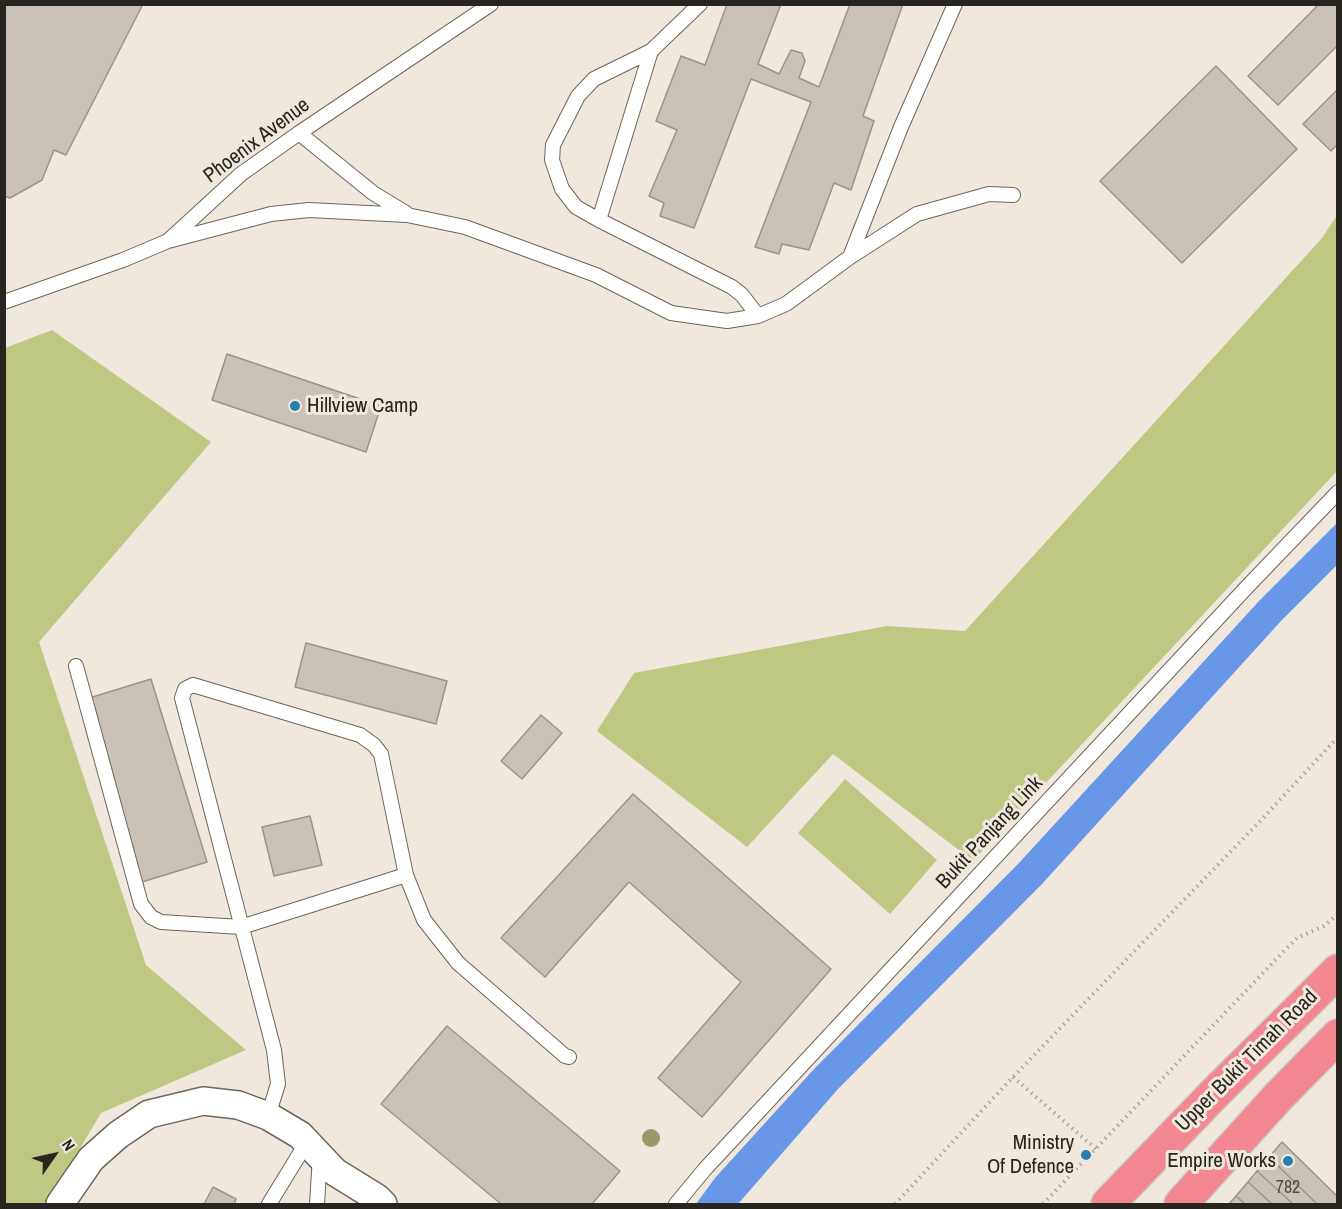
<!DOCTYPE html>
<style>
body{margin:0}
#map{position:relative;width:1342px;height:1209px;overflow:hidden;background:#f0e8dd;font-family:"Archivo Narrow",sans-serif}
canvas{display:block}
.frame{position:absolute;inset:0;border:6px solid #282521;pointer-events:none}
.north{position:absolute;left:24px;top:1125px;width:60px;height:60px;-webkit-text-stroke:4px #f0e8dd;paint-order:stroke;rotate:56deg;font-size:16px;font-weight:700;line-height:24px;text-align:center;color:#282521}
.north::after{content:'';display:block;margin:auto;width:21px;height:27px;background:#282521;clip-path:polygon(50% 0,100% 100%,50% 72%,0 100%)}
</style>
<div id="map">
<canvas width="1342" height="1209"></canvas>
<div class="frame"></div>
<div class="north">N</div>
</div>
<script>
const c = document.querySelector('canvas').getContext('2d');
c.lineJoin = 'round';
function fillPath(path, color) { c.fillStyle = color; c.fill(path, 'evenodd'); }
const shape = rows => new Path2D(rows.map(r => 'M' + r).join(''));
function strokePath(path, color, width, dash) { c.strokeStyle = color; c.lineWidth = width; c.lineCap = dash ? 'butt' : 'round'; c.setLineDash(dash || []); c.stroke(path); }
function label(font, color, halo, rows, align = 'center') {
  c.font = font + ' "Archivo Narrow",sans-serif'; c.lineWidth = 6; c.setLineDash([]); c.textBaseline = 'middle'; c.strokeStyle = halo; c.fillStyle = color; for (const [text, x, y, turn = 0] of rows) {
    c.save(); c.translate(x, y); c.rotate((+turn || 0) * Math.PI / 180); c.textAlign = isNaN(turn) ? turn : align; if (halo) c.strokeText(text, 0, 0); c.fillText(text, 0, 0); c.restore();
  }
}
fillPath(shape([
 [1337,215,1337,471,973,861,833,754,747,847,597,731,634,673,887,626,965,631,1322,238],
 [52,330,211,442,39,642,146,965,246,1050,101,1113,47,1204,5,1204,5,348],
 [845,779,937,860,890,914,798,833]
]), '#bfc883');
fillPath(shape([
 [1337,523,1337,565,1281,621,1042,884,838,1089,738,1204,696,1204,715,1178,815,1068,1019,863,1260,600]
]), '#6797e6');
const building = shape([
 [4,4,143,4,66,155,54,150,42,180,10,198,4,196,4,4],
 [727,4,781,4,758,64,779,74,791,50,802,53,805,61,799,78,819,87,850,4,903,4,863,116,874,121,851,190,834,183,809,250,782,244,779,254,755,247,811,102,751,79,694,228,660,216,664,203,649,196,677,130,656,121,681,56,705,65,727,4],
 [1319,4,1338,4,1338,45,1278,105,1248,76,1319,4],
 [1216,66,1297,149,1182,263,1100,181,1216,66],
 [1338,89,1338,144,1331,151,1303,124,1338,89],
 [227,354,381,406,366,452,212,400,227,354],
 [306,643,447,681,436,724,295,687,306,643],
 [151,679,207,862,142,882,86,699,151,679],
 [541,715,562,733,522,779,501,761,541,715],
 [633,794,831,969,702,1117,658,1078,741,982,629,882,545,977,501,938,633,794],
 [310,816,322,865,274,876,262,827,310,816],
 [447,1026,620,1171,592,1204,501,1204,381,1104,447,1026],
 [1282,1142,1338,1197,1338,1204,1317,1204,1269,1157,1282,1142],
 [1269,1157,1317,1204,1293,1204,1257,1171,1269,1157],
 [1257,1171,1293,1204,1272,1204,1248,1182,1257,1171],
 [1248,1182,1272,1204,1245,1204,1236,1196,1248,1182],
 [213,1187,236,1199,234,1204,204,1204,213,1187],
 [1236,1196,1245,1204,1229,1204,1236,1196]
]);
fillPath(building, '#cac2b7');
strokePath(building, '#9b9489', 1.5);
const lane = shape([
 [700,4,651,51,594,79,578,96,553,145,552,160,562,189,576,207,599,220,732,287,742,295,758,316],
 [299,133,373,193,406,213],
 [599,220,651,51],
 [168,241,271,214,309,210,407,215,465,227,596,275,671,313,727,321,758,316,786,304,850,257,917,214,989,194,1013,195],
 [850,257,901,127,955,4],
 [4,302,123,260,168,241,241,174,299,133,491,4],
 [76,666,141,904,151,917,161,922,241,927,406,875],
 [268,1116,278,1084,274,1050,182,698,185,689,193,685,360,735,374,745,381,754,406,875,424,920,458,963,565,1056,569,1057],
 [269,1204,307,1142],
 [317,1204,320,1156],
 [676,1204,705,1169,1246,588,1338,492]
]);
const street = shape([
 [60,1204,91,1159,118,1135,149,1114,203,1101,238,1105,268,1116,300,1135,335,1172,377,1198,383,1204]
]);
const highway = shape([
 [1108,1204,1214,1094,1338,971],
 [1181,1204,1278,1097,1338,1036]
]);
strokePath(lane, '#6d665d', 16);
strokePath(street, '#6d665d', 30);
strokePath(highway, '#cbcbca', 36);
strokePath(shape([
 [1013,1077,1096,1149],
 [895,1204,1013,1077,1265,816,1338,737],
 [1043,1204,1283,952,1297,938,1324,926,1338,914]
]), '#aca59d', 4, [1.5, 4.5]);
strokePath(lane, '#fff', 14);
strokePath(street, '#fff', 27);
strokePath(highway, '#f38791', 33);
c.fillStyle = '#9a9969';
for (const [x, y] of [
 [651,1138]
]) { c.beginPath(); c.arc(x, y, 9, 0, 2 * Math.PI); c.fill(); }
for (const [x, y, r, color] of [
 [295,406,6,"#2a7eae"],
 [1086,1155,6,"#2a7eae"],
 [1288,1161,6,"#2a7eae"]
]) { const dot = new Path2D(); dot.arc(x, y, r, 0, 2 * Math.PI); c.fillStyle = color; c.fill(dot); strokePath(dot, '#f0e8dd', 2); }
label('18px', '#504c46', null, [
 ["782",1288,1188]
]);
label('21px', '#282521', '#f0e8dd', [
 ["Phoenix Avenue",257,141,-37],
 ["Bukit Panjang Link",990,833,-47],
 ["Upper Bukit Timah Road",1247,1061,-45]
]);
label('21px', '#282521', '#f0e8dd', [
 ["Hillview Camp",307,406,"left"],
 ["Ministry",1074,1143],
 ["Of Defence",1074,1167],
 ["Empire Works",1276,1161]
], 'right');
</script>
